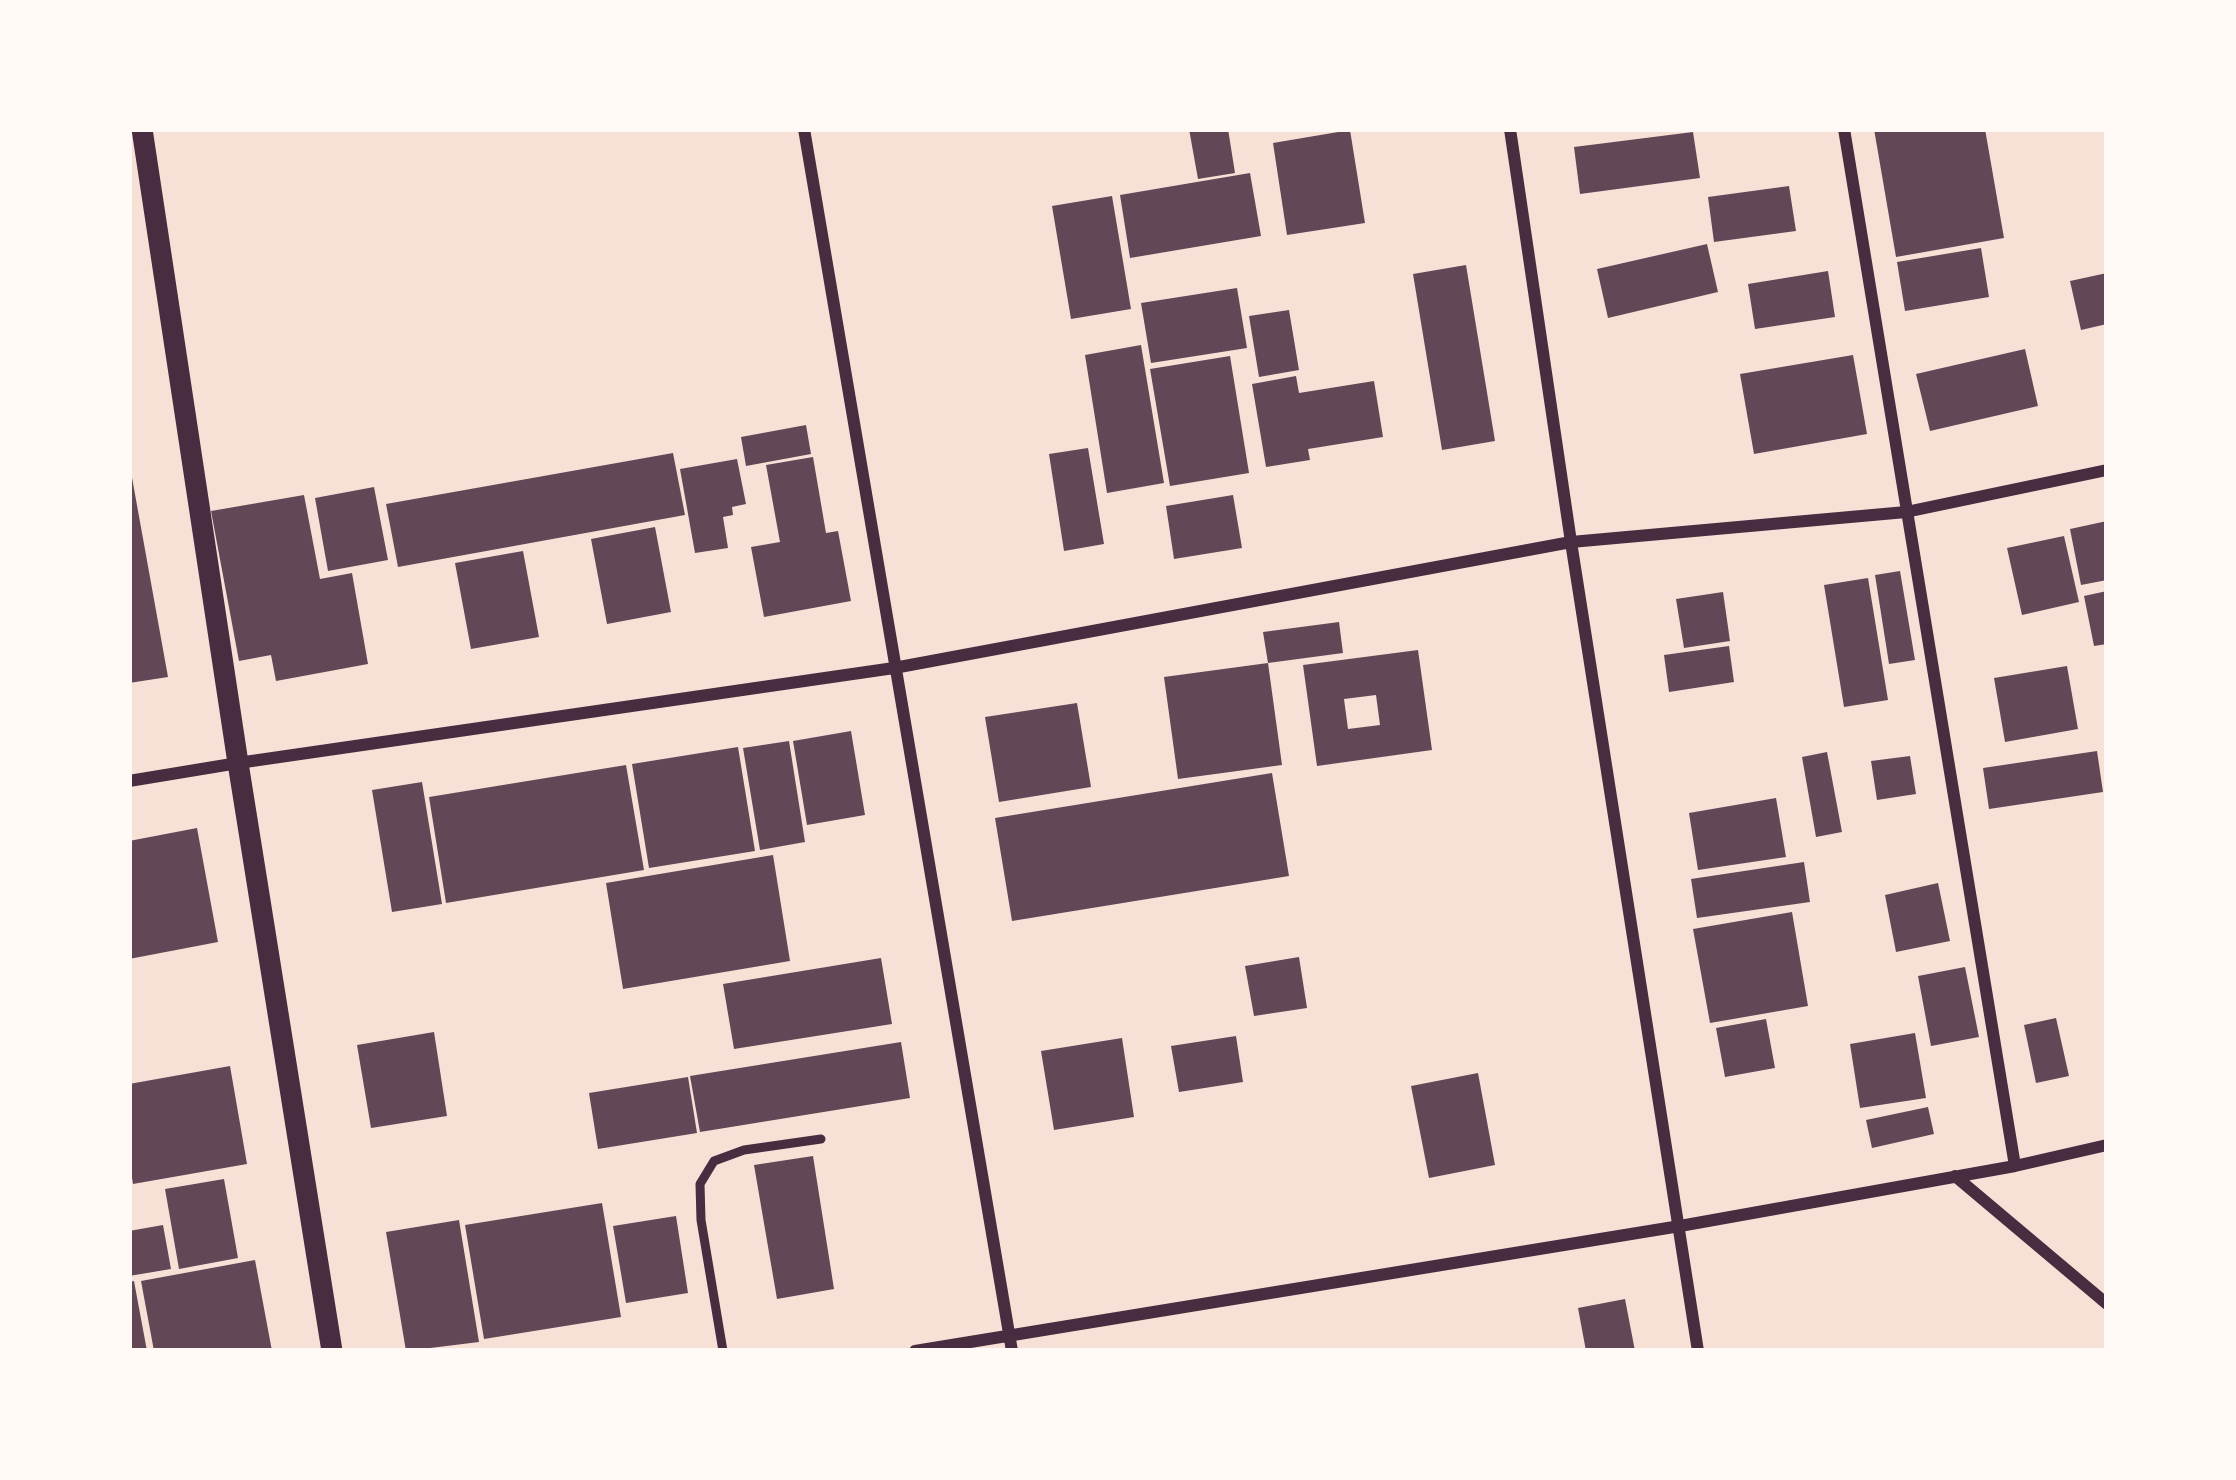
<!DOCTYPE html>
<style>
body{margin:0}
#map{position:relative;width:2236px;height:1480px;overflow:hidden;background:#f7e1d7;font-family:"Noto Serif",serif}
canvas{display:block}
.frame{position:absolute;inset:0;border:132px solid #fffaf5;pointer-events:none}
</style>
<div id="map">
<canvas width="2236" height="1480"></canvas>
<div class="frame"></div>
</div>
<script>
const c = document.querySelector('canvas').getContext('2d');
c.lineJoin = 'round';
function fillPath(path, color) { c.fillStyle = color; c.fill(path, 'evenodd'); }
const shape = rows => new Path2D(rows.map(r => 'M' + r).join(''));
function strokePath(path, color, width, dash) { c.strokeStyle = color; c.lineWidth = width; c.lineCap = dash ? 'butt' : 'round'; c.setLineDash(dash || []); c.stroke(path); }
fillPath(shape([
 [1189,129,1228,129,1235,173,1198,179],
 [1874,129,1985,129,2004,238,1896,257],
 [1350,130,1365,223,1287,235,1273,143],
 [1693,132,1700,178,1580,194,1574,147],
 [1250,173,1261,236,1130,258,1120,195],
 [1789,186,1796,231,1714,242,1708,197],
 [1112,196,1131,309,1071,319,1052,206],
 [1707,244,1718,292,1608,318,1597,269],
 [1981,248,1989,297,1905,311,1897,262],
 [1466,265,1495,441,1442,450,1413,274],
 [1828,271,1835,317,1755,329,1748,284],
 [2107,273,2107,324,2081,330,2070,281],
 [1237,288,1247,348,1151,363,1141,303],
 [1289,310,1299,370,1259,377,1249,316],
 [1141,345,1164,483,1107,493,1085,355],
 [2025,349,2038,406,1930,431,1916,374],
 [1853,355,1867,434,1754,454,1740,374],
 [1230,356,1249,473,1170,486,1150,369],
 [1296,376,1299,393,1374,381,1383,437,1308,449,1310,460,1266,467,1252,384],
 [806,425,811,454,746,466,741,437],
 [1088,448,1104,544,1064,551,1049,454],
 [673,453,685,515,398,567,386,504],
 [813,457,826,533,838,531,851,601,764,617,751,547,780,542,766,465],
 [737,459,746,504,732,507,733,515,723,517,728,548,695,553,680,469],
 [129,472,131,472,168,677,129,683],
 [374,487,388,560,328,571,315,498],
 [304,495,320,579,352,573,368,664,276,681,271,655,239,661,211,511],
 [1233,495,1242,548,1174,559,1166,506],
 [2107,521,2107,580,2081,585,2070,529],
 [655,527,671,612,607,624,591,539],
 [2064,536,2079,602,2022,615,2007,548],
 [523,551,539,637,471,649,455,563],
 [1900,571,1915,660,1889,664,1875,575],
 [1868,578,1888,700,1844,707,1824,585],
 [2107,591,2107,644,2094,646,2084,596],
 [1723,592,1730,641,1684,648,1676,599],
 [1339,622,1343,653,1268,663,1263,632],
 [1729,646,1734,682,1669,692,1664,655],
 [1418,650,1432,750,1317,766,1303,665],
 [1376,695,1380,725,1348,729,1344,699],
 [1268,663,1282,765,1178,779,1164,677],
 [2067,666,2078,729,2005,742,1994,678],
 [1077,703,1091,787,999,802,985,717],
 [851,731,865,815,807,825,793,741],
 [789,741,805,842,760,850,743,748],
 [738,747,755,851,649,868,632,764],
 [2097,751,2103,792,1989,809,1983,768],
 [1827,752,1842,832,1816,837,1802,757],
 [1910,756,1916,794,1877,800,1871,761],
 [626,765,644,870,446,903,429,797],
 [1272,773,1289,876,1012,921,995,818],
 [422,782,442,904,392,912,372,790],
 [1776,798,1786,857,1698,870,1689,813],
 [197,828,218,942,129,959,129,841],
 [773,855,790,961,623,989,606,883],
 [1804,862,1810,902,1697,918,1691,879],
 [1938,883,1950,941,1896,952,1885,895],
 [1792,912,1808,1006,1710,1023,1693,929],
 [1299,957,1307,1008,1254,1016,1245,966],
 [881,958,892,1024,734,1049,723,984],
 [1965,967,1979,1037,1931,1046,1918,976],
 [2056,1018,2069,1076,2036,1083,2024,1025],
 [1766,1019,1775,1068,1725,1077,1716,1028],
 [434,1032,447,1116,371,1128,357,1045],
 [1915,1033,1926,1098,1860,1108,1850,1044],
 [1236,1036,1243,1082,1179,1092,1171,1046],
 [1122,1038,1134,1117,1054,1130,1041,1051],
 [901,1042,910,1098,700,1132,690,1076],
 [230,1066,247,1164,133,1184,129,1160,129,1084],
 [1478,1073,1495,1165,1429,1178,1411,1086],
 [688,1077,697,1133,598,1149,589,1093],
 [1928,1107,1934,1134,1872,1148,1866,1120],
 [813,1156,834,1289,777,1299,754,1165],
 [224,1179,238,1258,179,1269,165,1189],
 [602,1203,621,1317,484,1339,465,1225],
 [676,1216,688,1293,626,1303,613,1226],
 [459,1220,479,1342,406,1351,386,1232],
 [163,1225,171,1269,129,1276,129,1231],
 [255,1260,272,1351,154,1351,141,1281],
 [134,1281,147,1351,129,1351,129,1282],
 [1625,1299,1635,1351,1608,1351,1608,1348,1586,1351,1578,1308]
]), '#644757');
strokePath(shape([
 [723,1351,701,1220,700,1184,714,1161,744,1150,821,1139]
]), '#4a2c40', 9);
strokePath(shape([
 [804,129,1012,1351],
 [1510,129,1571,542,1698,1351],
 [1844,129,2015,1166],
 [129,781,238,763,894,668,1571,542,1906,512,2107,470],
 [1955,1176,2107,1304],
 [915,1351,1680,1226,2015,1166,2107,1145]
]), '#4a2c40', 12);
strokePath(shape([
 [142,129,238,763,332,1351]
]), '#4a2c40', 21);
</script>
